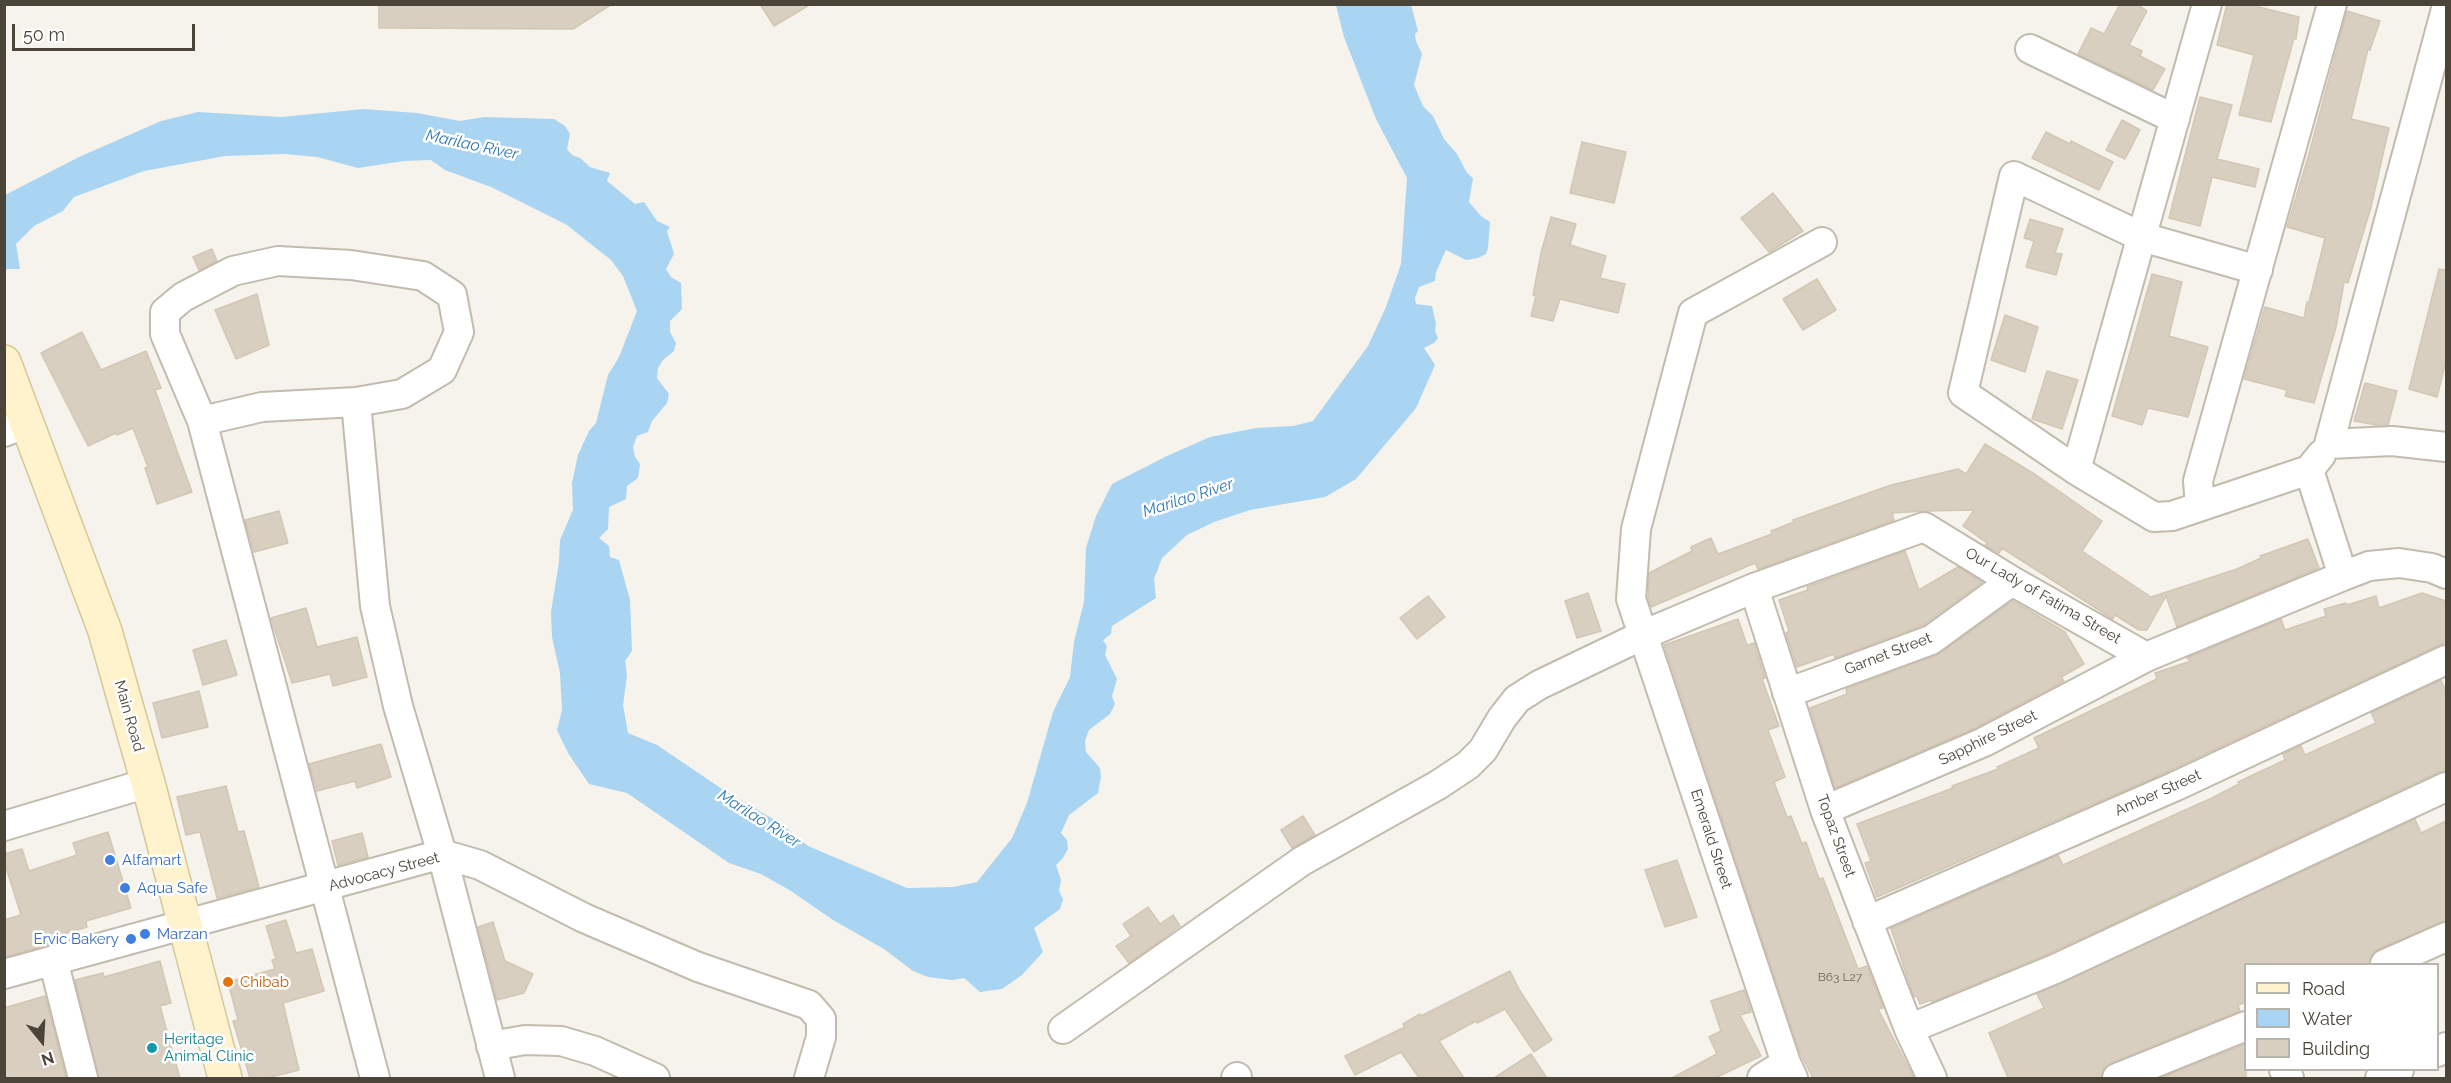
<!DOCTYPE html>
<style>
body{margin:0}
#map{position:relative;width:2451px;height:1083px;overflow:hidden;background:#f6f3ec;font-family:Raleway,sans-serif}
canvas{display:block}
.frame{position:absolute;inset:0;border:6px solid #4b4439;pointer-events:none}
.legend{position:absolute;left:2244px;top:963px;width:195px;height:108px;box-sizing:border-box;background:#fff;border:2px solid #b7b4b0;margin:0;padding:8px 10px;list-style:none;font-size:18px;color:#4b4439}
.legend li{display:flex;align-items:center;gap:12px;height:30px}
.legend b{width:30px;border:2px solid #b7b4b0}
.north{position:absolute;left:12px;top:1011px;width:60px;height:60px;-webkit-text-stroke:4px #fff;paint-order:stroke;rotate:162deg;font-size:16px;font-weight:700;line-height:24px;text-align:center;color:#4b4439}
.north::after{content:'';display:block;margin:auto;width:21px;height:27px;background:#4b4439;clip-path:polygon(50% 0,100% 100%,50% 72%,0 100%)}
.scale{position:absolute;left:12px;top:24px;width:183px;height:27px;box-sizing:border-box;border:3px solid #4b4439;border-top:0;padding-left:8px;font-size:18px;line-height:21px;white-space:nowrap;color:#4b4439;-webkit-text-stroke:4px #fff;paint-order:stroke}
</style>
<div id="map">
<canvas width="2451" height="1083"></canvas>
<div class="frame"></div>
<ul class="legend">
<li><b style="height:8px;background:#fff3cd"></b>Road</li>
<li><b style="height:16px;background:#a9d4f2"></b>Water</li>
<li><b style="height:16px;background:#d8cfc1"></b>Building</li>
</ul>
<div class="north">N</div>
<div class="scale">50 m</div>
</div>
<script>
const c = document.querySelector('canvas').getContext('2d');
c.lineJoin = 'round';
function fillPath(path, color) { c.fillStyle = color; c.fill(path, 'evenodd'); }
const shape = rows => new Path2D(rows.map(r => 'M' + r).join(''));
function strokePath(path, color, width, dash) { c.strokeStyle = color; c.lineWidth = width; c.lineCap = dash ? 'butt' : 'round'; c.setLineDash(dash || []); c.stroke(path); }
function label(font, color, halo, rows, align = 'center') {
  c.font = font + ' Raleway,sans-serif'; c.lineWidth = 5; c.setLineDash([]); c.textBaseline = 'middle'; c.strokeStyle = halo; c.fillStyle = color; for (const [text, x, y, turn = 0] of rows) {
    c.save(); c.translate(x, y); c.rotate((+turn || 0) * Math.PI / 180); c.textAlign = isNaN(turn) ? turn : align; if (halo) c.strokeText(text, 0, 0); c.fillText(text, 0, 0); c.restore();
  }
}
fillPath(shape([
 [1336,5,1411,5,1418,31,1415,34,1416,41,1422,54,1414,85,1423,106,1433,116,1444,139,1457,154,1467,173,1473,178,1469,202,1481,216,1490,222,1488,248,1486,254,1478,258,1466,260,1446,250,1436,272,1435,281,1419,287,1415,298,1416,304,1432,306,1436,324,1435,331,1438,338,1434,343,1424,348,1435,365,1416,408,1356,479,1325,497,1250,510,1214,522,1187,535,1162,558,1154,579,1156,598,1112,626,1111,634,1103,640,1107,646,1105,655,1117,679,1112,696,1115,704,1110,714,1089,730,1085,741,1086,752,1100,768,1101,777,1098,793,1069,815,1061,833,1067,840,1068,849,1063,858,1056,865,1061,880,1059,891,1063,899,1060,909,1034,928,1043,952,1022,975,1002,989,980,992,964,978,952,980,928,977,913,971,884,949,833,920,791,891,761,874,729,863,627,793,589,784,568,753,557,730,562,710,560,673,552,637,551,612,559,562,560,540,573,510,572,483,578,455,589,431,596,423,608,375,619,357,637,311,623,276,611,260,567,225,491,187,445,170,431,160,404,161,358,168,317,157,284,154,225,156,144,171,74,197,63,211,34,226,16,244,20,269,7,269,5,272,5,195,79,157,161,121,198,112,281,117,364,109,417,113,460,121,484,117,554,119,565,126,570,134,567,149,572,155,580,158,590,167,610,173,607,181,635,204,644,202,657,221,670,227,667,231,674,254,666,269,671,277,681,283,682,309,670,321,670,332,676,343,674,351,663,360,658,368,657,378,669,394,667,403,652,421,648,432,637,436,633,447,635,457,640,464,638,478,627,486,626,499,609,507,608,529,599,538,609,546,610,557,619,560,630,600,632,651,625,661,627,675,623,705,628,733,657,745,725,791,780,823,808,846,907,888,953,887,977,882,1012,838,1027,803,1053,712,1070,677,1074,642,1084,602,1086,548,1096,516,1112,484,1167,456,1210,437,1256,428,1293,426,1313,421,1368,346,1386,307,1401,264,1407,178,1376,119,1344,37]
]), '#a9d4f2');
const building = shape([
 [379,4,612,4,573,29,379,28,379,4],
 [760,4,811,4,774,26,760,4],
 [2120,4,2136,4,2147,11,2129,45,2142,51,2140,56,2165,69,2153,90,2078,54,2091,28,2104,34,2120,4],
 [2227,4,2260,4,2259,7,2299,17,2296,39,2294,38,2271,122,2239,115,2254,55,2217,45,2227,4],
 [2347,11,2380,21,2370,50,2368,49,2351,119,2389,128,2371,207,2348,283,2344,282,2336,327,2314,403,2285,396,2287,390,2244,379,2265,307,2304,318,2307,302,2309,302,2325,238,2287,227,2309,154,2347,11],
 [2200,97,2232,105,2217,159,2259,169,2255,187,2212,177,2200,226,2169,218,2200,97],
 [2122,120,2140,130,2125,159,2106,150,2122,120],
 [2046,132,2070,144,2071,141,2113,162,2099,190,2032,158,2046,132],
 [1582,142,1626,152,1614,203,1570,193,1582,142],
 [1773,193,1803,231,1769,252,1741,218,1773,193],
 [1551,217,1576,224,1570,245,1606,256,1600,278,1625,284,1618,313,1560,299,1553,321,1531,316,1536,296,1533,295,1541,253,1551,217],
 [2030,219,2063,229,2055,253,2062,254,2056,275,2026,267,2034,241,2024,238,2030,219],
 [212,249,217,261,199,270,193,257,212,249],
 [2439,269,2446,270,2446,361,2437,397,2409,389,2439,269],
 [2152,274,2182,282,2169,336,2208,347,2188,417,2148,408,2142,425,2112,416,2152,274],
 [1817,279,1836,310,1803,330,1783,299,1817,279],
 [257,294,269,345,236,359,215,310,257,294],
 [2005,315,2038,327,2025,372,1991,360,2005,315],
 [82,332,101,370,146,351,161,388,155,390,192,492,157,504,145,468,148,467,133,428,117,435,116,433,88,446,41,353,82,332],
 [2047,371,2078,380,2062,429,2032,419,2047,371],
 [2365,383,2397,391,2388,425,2376,425,2354,421,2365,383],
 [1985,444,2036,475,2102,521,2082,551,2151,597,2237,569,2261,558,2260,556,2308,539,2319,568,2177,627,2166,596,2147,630,2139,630,2115,615,2113,619,2002,548,1999,553,1985,545,1987,543,1963,526,1974,510,1925,511,1892,513,1894,520,1758,569,1755,563,1651,607,1648,597,1649,573,1692,551,1691,547,1711,538,1718,554,1772,534,1771,531,1794,522,1793,520,1891,485,1958,469,1966,474,1985,444],
 [279,511,288,543,254,552,245,520,279,511],
 [1905,551,1919,590,1958,567,1982,582,1923,625,1835,658,1834,654,1797,667,1786,633,1789,631,1779,600,1808,590,1807,587,1905,551],
 [1588,593,1601,631,1577,638,1565,601,1588,593],
 [2422,593,2446,601,2446,642,2151,779,1877,897,1865,863,1871,861,1857,824,1953,788,1952,786,1998,769,1997,767,2039,748,2034,738,2157,679,2155,673,2191,661,2187,658,2281,619,2285,630,2326,616,2324,609,2346,603,2347,605,2376,596,2379,608,2422,593],
 [1428,596,1445,617,1417,639,1400,618,1428,596],
 [2013,601,2065,632,2084,664,2061,677,2064,681,1977,727,1835,788,1810,708,1847,694,1846,689,1937,655,2013,601],
 [306,608,317,647,357,637,367,677,333,686,330,674,292,683,271,618,306,608],
 [1738,619,1747,645,1754,643,1765,678,1762,679,1779,726,1768,730,1785,777,1774,782,1787,817,1791,816,1802,844,1806,842,1819,879,1823,878,1858,969,1867,966,1883,1008,1878,1009,1914,1078,1813,1078,1800,1053,1664,645,1738,619],
 [226,640,237,675,203,685,193,650,226,640],
 [2441,680,2446,692,2446,771,2439,772,2048,954,1932,1002,1931,1000,1920,1004,1917,996,1914,997,1891,929,2058,855,2063,865,2214,797,2239,784,2238,782,2285,760,2283,754,2301,746,2305,755,2376,723,2371,713,2441,680],
 [199,691,208,727,162,738,153,703,199,691],
 [381,744,391,777,357,788,355,781,317,791,309,764,381,744],
 [226,786,238,832,244,831,259,887,217,898,200,832,186,835,177,797,226,786],
 [1303,816,1315,835,1292,848,1281,830,1303,816],
 [2415,819,2421,833,2446,821,2446,921,2378,949,2371,955,2369,964,2246,964,2246,1002,2238,1005,2240,1011,2111,1063,2104,1068,2101,1078,2008,1078,1989,1033,2044,1008,2037,994,2415,819],
 [108,832,131,908,86,921,87,927,50,938,52,944,4,957,4,920,21,915,4,861,4,854,22,849,29,871,77,855,73,843,108,832],
 [362,833,368,857,338,865,332,841,362,833],
 [1677,860,1697,917,1665,927,1645,870,1677,860],
 [1148,907,1160,924,1173,915,1180,926,1129,963,1116,946,1131,936,1123,924,1148,907],
 [286,920,296,953,312,949,324,991,283,1003,299,1070,267,1078,250,1078,233,1021,238,1020,228,982,275,969,272,960,276,959,266,926,286,920],
 [493,922,505,961,533,974,524,993,497,1000,478,927,493,922],
 [160,961,171,1003,160,1006,180,1078,99,1078,75,980,103,973,104,977,160,961],
 [1510,971,1520,991,1552,1040,1534,1052,1505,1009,1477,1023,1476,1021,1439,1041,1464,1078,1419,1078,1401,1052,1355,1075,1345,1056,1405,1027,1403,1024,1420,1014,1421,1016,1510,971],
 [1744,990,1751,1012,1740,1015,1761,1056,1715,1078,1672,1078,1717,1054,1709,1037,1721,1031,1711,1001,1744,990],
 [45,996,66,1078,4,1078,4,1008,45,996],
 [2246,1044,2246,1078,2160,1078,2246,1044],
 [1531,1054,1547,1078,1494,1078,1531,1054]
]);
fillPath(building, '#d8cfc1');
strokePath(building, '#d3c7b4', 1.5);
const street = shape([
 [2446,9,2329,444,2392,441,2446,447],
 [2030,49,2175,119],
 [2258,270,2142,237,2014,176,1963,393,2076,470,2154,517,2172,516,2309,470],
 [356,402,375,606,398,706,442,854,500,1078],
 [202,421,262,407,356,402,402,394,442,370,459,332,452,295,423,276,351,265,278,261,233,271,183,297,165,312,165,334,202,421,375,1078],
 [4,432,27,423],
 [2321,455,2309,470,2343,576],
 [2076,470,2207,4],
 [2200,506,2198,481,2332,4],
 [1754,588,1825,810,1909,1029,1932,1078],
 [1787,693,1931,640,2012,581],
 [1825,810,1984,742,2146,657,2343,576,2369,566,2399,563,2432,568,2446,574],
 [4,826,148,783],
 [1867,921,2176,786,2446,660],
 [53,960,83,1078],
 [2385,964,2446,937],
 [4,974,442,854,480,865,584,918,698,967,809,1005,821,1019,821,1037,809,1078],
 [1063,1029,1302,861,1438,785,1468,765,1483,750,1502,718,1517,699,1539,685,1643,635,1754,588,1924,527,2012,581,2146,657],
 [1909,1029,2055,969,2446,787],
 [491,1046,525,1040,561,1041,595,1051,655,1078],
 [2438,1052,2446,1047],
 [2284,1070,2289,1078],
 [1236,1078,1237,1077],
 [1762,1078,1786,1063],
 [1793,1078,1786,1063,1631,599,1636,529,1693,313,1822,242],
 [2117,1078,2246,1026],
 [2380,1078,2399,1070]
]);
const secondary = shape([
 [4,362,105,631,148,783,225,1078]
]);
strokePath(street, '#c2bbae', 32);
strokePath(secondary, '#d6c79b', 36);
strokePath(street, '#fff', 28);
strokePath(secondary, '#fff3cd', 33);
for (const [x, y, r, color] of [
 [110,860,6,"#3f7fe0"],
 [125,888,6,"#3f7fe0"],
 [145,934,6,"#3f7fe0"],
 [131,939,6,"#3f7fe0"],
 [228,982,6,"#e8710a"],
 [152,1048,6,"#0f9aa8"]
]) { const dot = new Path2D(); dot.arc(x, y, r, 0, 2 * Math.PI); c.fillStyle = color; c.fill(dot); strokePath(dot, '#fff', 2); }
label('12px', '#6e675b', null, [
 ["B63 L27",1840,977]
]);
label('15px', '#4b4439', '#fff', [
 ["Our Lady of Fatima Street",2043,596,30],
 ["Garnet Street",1888,654,-21],
 ["Main Road",129,716,74],
 ["Sapphire Street",1988,738,-26],
 ["Amber Street",2158,793,-24],
 ["Topaz Street",1836,836,70],
 ["Emerald Street",1711,839,72],
 ["Advocacy Street",384,872,-15]
]);
label('15px', '#366cbe', '#fff', [
 ["Alfamart",122,860],
 ["Aqua Safe",137,888],
 ["Marzan",157,934],
 ["Ervic Bakery",119,939,"right"]
], 'left');
label('15px', '#c56008', '#fff', [
 ["Chibab",240,982]
], 'left');
label('15px', '#0d838f', '#fff', [
 ["Heritage",164,1039],
 ["Animal Clinic",164,1056]
], 'left');
label('italic 16px', '#2e7ab2', '#fff', [
 ["Marilao River",472,145,12],
 ["Marilao River",1188,498,-18],
 ["Marilao River",759,819,32]
]);
</script>
